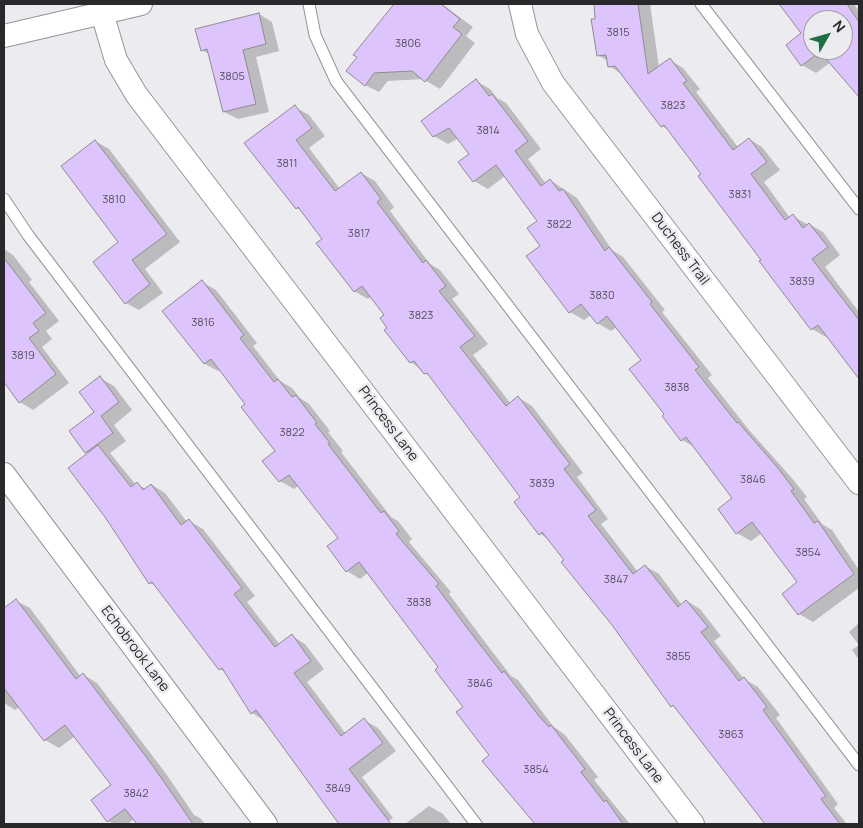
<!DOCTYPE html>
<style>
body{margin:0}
#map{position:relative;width:863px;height:828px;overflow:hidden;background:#ecebef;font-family:Manrope,sans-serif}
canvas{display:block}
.frame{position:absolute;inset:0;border:5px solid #29282a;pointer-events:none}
.north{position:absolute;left:803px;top:10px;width:50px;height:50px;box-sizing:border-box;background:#ecebef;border:1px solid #9e9da0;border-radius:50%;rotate:52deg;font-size:14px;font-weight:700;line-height:20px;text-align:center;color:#29282a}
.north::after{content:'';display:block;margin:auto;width:18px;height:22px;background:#1c7043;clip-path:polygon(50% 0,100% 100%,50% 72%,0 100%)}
</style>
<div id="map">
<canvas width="863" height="828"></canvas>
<div class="frame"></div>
<div class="north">N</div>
</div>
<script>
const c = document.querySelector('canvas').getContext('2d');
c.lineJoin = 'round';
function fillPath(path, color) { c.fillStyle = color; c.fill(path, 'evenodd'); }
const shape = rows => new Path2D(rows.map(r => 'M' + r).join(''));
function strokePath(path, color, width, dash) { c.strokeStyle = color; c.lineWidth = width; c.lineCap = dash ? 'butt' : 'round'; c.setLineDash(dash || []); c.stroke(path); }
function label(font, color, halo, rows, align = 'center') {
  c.font = font + ' Manrope,sans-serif'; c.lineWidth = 5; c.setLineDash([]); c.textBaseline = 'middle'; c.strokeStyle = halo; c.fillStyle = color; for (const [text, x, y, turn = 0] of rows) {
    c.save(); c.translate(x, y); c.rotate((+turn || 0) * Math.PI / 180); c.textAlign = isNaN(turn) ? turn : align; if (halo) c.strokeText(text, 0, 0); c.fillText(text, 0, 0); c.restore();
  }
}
fillPath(shape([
 [395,4,442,4,473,27,466,36,475,43,440,89,423,79,388,81,379,92,365,85,358,57,355,54],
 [595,4,650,4,659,67,670,60,683,68,700,89,696,92,738,147,749,139,762,147,780,170,764,182,790,218,793,216,808,225,809,224,823,232,840,255,825,267,859,312,859,377,828,335,826,337,812,329,670,131,662,126,622,74,609,66,608,61,598,55],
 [781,4,854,4,859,11,859,96,831,62,816,73,802,65,787,45,803,34],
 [813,20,843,20,843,50,813,50],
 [259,14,272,22,279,51,256,57,269,112,238,119,224,112,210,55,202,50],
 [476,81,490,89,497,98,506,103,541,149,528,159,546,184,550,180,577,198,612,250,623,257,665,310,662,312,712,375,708,378,749,430,791,477,807,497,804,499,822,524,832,530,859,570,859,588,813,622,799,614,784,594,799,583,762,533,751,541,737,533,734,499,696,448,682,440,666,414,642,361,617,327,611,331,597,323,591,315,584,320,570,312,527,257,542,246,539,221,505,176,488,189,474,181,460,162,471,154,457,139,448,144,434,136],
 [295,107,309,115,325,136,309,148,340,189,361,173,375,181,394,207,390,211,430,264,440,270,459,294,452,299,488,344,473,355,511,404,519,398,532,406,583,473,577,477,608,519,601,524,638,572,645,566,659,574,682,605,687,601,700,609,721,636,714,641,744,679,758,687,780,715,776,718,838,804,834,808,847,824,767,824,678,709,672,706,566,560,550,540,540,534,521,497,431,377,411,362,386,330,389,328,386,315,372,296,368,299,354,291,324,239,304,212,296,208],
 [95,141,109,149,180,242,145,269,163,293,139,310,126,303,120,242],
 [4,249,13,255,32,280,29,282,59,321,46,331,52,339,42,347,69,383,33,410,20,402,4,380],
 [202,282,216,290,257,343,253,346,280,381,292,388,300,398,309,404,330,431,328,432,343,451,341,452,391,517,398,521,412,539,409,542,451,592,449,594,485,642,511,676,518,680,553,726,565,735,598,777,594,780,630,824,537,824,484,761,491,756,465,707,440,668,369,572,360,579,347,571,339,538,299,485,294,489,280,481,277,451,247,404,221,369,218,371,205,364],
 [100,378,114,386,132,410,114,425,126,441,110,453,136,485,137,484,146,489,152,485,165,493,187,522,189,521,203,529,255,596,247,602,280,645,292,636,305,644,324,669,307,682,346,734,364,720,378,728,396,751,362,777,393,818,384,824,341,824,265,721,252,713,227,673,220,669,158,587,150,583,89,454,86,452,96,412],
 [16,601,30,608,81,677,84,675,97,683,167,775,194,815,200,818,205,824,138,824,134,819,128,824,114,824,108,821,112,785,75,736,59,748,45,740,20,707,15,710,4,703,4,610],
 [859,623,859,660,852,650,859,645,849,632],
 [429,806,443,814,451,824,405,824]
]), '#0003');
const building = shape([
 [394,4,441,4,460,19,453,27,462,34,425,82,412,71,374,73,365,86,346,71,357,57,353,55,394,4],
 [594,4,638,4,648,74,670,58,687,81,683,83,733,150,749,138,767,162,751,174,785,220,793,214,803,228,809,223,828,247,812,259,859,320,859,379,818,325,811,330,759,261,761,260,698,176,701,174,664,125,661,127,615,66,608,67,606,55,597,56,591,19,595,19,594,4],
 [779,4,847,4,859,22,859,97,820,52,801,66,786,45,801,33,779,4],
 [813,20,843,20,843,50,813,50,813,20],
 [259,13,266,44,243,50,256,104,223,112,207,49,201,51,195,29,259,13],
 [476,79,489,96,492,94,528,141,515,151,541,186,550,179,559,191,563,189,605,251,609,247,652,302,650,304,699,367,695,370,737,423,738,422,778,468,794,489,791,491,814,523,818,521,854,574,798,615,782,594,797,582,752,522,736,534,718,509,732,498,686,437,681,441,662,416,664,414,629,369,641,360,607,316,597,324,581,304,569,313,526,256,540,246,527,228,537,221,496,165,473,182,458,162,469,154,449,128,433,137,421,121,476,79],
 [295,105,312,128,296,140,335,191,361,172,381,199,377,202,423,263,426,260,446,286,439,291,475,336,460,347,506,406,518,396,570,464,564,469,596,510,588,516,633,574,645,565,678,607,686,600,708,627,701,632,739,681,744,677,767,707,763,710,826,796,821,799,840,824,765,824,673,705,671,707,612,625,561,562,564,560,542,532,539,535,514,502,520,497,427,373,424,374,414,361,410,363,384,330,387,328,380,318,384,315,362,286,354,292,316,243,322,239,298,207,296,209,244,143,295,105],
 [95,140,167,234,132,260,150,284,125,304,93,262,118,242,61,166,95,140],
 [4,258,46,313,33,323,39,331,29,338,56,374,19,403,4,382,4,258],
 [202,280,244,335,240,338,274,382,278,379,292,397,296,395,317,423,315,424,330,443,328,444,381,513,384,511,399,531,396,534,439,584,436,586,471,633,502,673,504,671,539,716,549,727,551,725,585,769,581,772,604,802,606,800,623,824,535,824,482,761,489,755,456,712,463,707,435,670,438,667,359,562,346,572,327,546,338,538,289,475,279,482,262,461,275,451,241,407,245,404,211,359,204,364,162,311,202,280],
 [100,376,119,402,101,416,113,433,85,453,69,431,94,412,79,392,100,376],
 [98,445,131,487,137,482,143,490,151,484,181,525,189,519,242,588,234,594,275,647,292,634,311,661,294,673,341,736,364,718,383,743,349,769,391,824,339,824,256,710,251,714,222,668,219,670,152,582,149,584,105,517,68,468,98,445],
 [16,599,76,679,83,673,153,766,193,824,137,824,125,809,107,822,91,800,111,785,65,725,44,741,4,688,4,608,16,599]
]);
fillPath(building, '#ddc4fc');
strokePath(building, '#8d8b8f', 1);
const lane = shape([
 [309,4,315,35,336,81,859,765],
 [701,4,859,209],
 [4,199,28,235,476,824]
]);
const street = shape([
 [520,4,527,34,553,83,859,483],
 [102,13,116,60,136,94,693,824],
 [4,36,141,4],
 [4,474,266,824]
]);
strokePath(lane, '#959498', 13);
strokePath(street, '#959498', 24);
strokePath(lane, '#fff', 11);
strokePath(street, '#fff', 22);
label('11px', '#564f5e', null, [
 ["3815",618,33],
 ["3806",408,44],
 ["3805",232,77],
 ["3823",673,106],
 ["3814",488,131],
 ["3811",287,164],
 ["3831",740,195],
 ["3810",114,200],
 ["3822",559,225],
 ["3817",359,234],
 ["3839",802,282],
 ["3830",602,296],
 ["3823",421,316],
 ["3816",203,323],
 ["3819",23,356],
 ["3838",677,388],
 ["3822",292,433],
 ["3846",753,480],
 ["3839",542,484],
 ["3854",808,553],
 ["3847",616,580],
 ["3838",419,603],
 ["3855",678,657],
 ["3846",480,684],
 ["3863",731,735],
 ["3854",536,770],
 ["3849",338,789],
 ["3842",136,794]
]);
label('14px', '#29282a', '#ecebef', [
 ["Duchess Trail",680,249,53],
 ["Princess Lane",388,424,53],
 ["Echobrook Lane",135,649,53],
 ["Princess Lane",633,746,53]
]);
</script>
